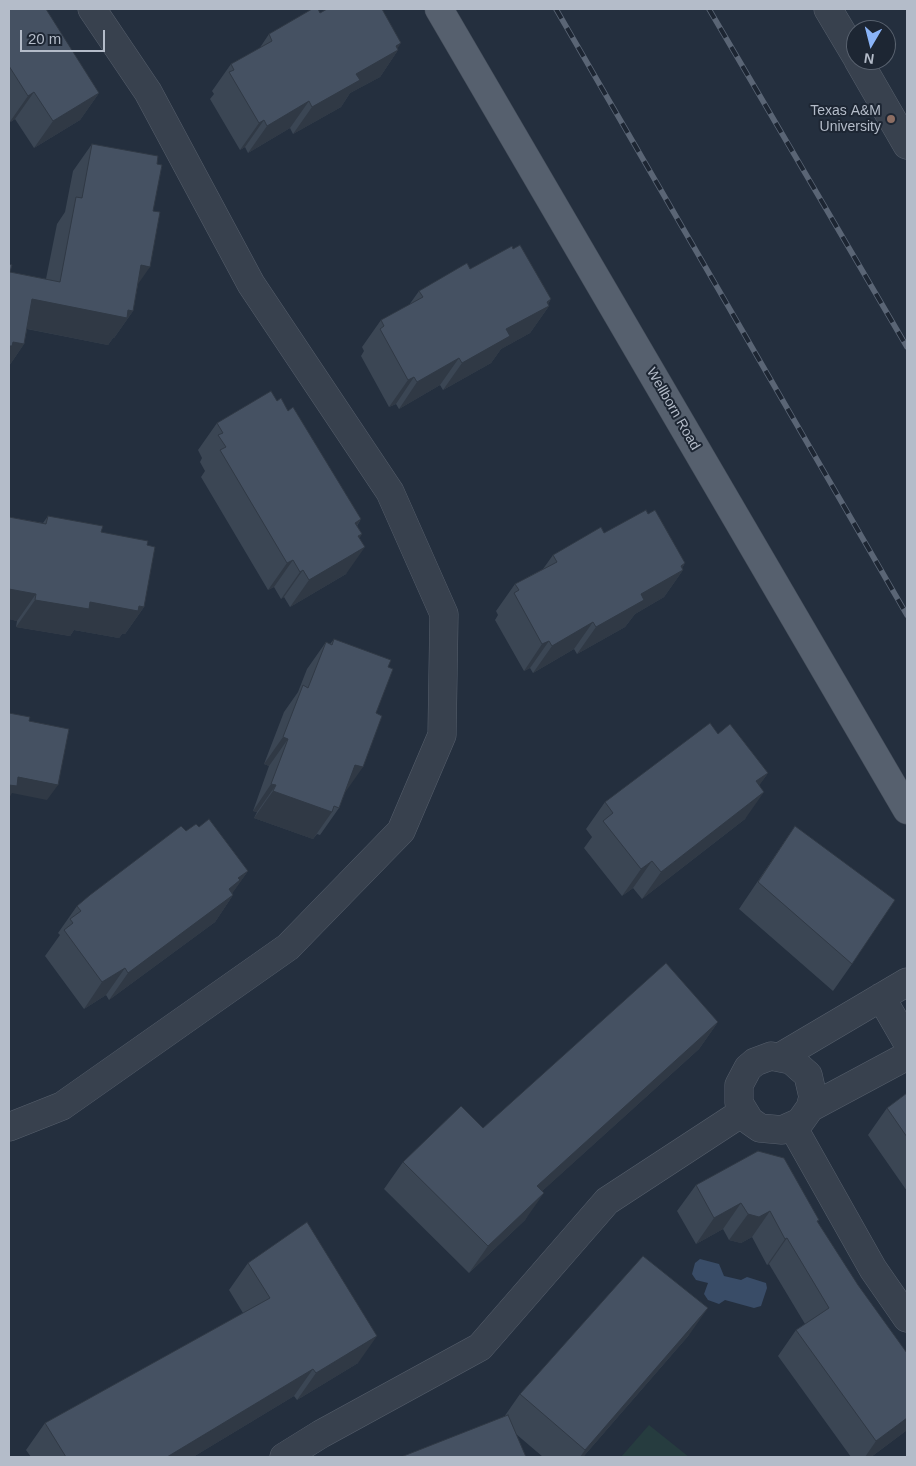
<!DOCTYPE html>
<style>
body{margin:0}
#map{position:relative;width:916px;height:1466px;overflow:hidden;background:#242f3e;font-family:Helvetica,sans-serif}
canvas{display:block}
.frame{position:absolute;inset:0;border:10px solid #b4bcc9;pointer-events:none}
.north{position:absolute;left:846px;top:20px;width:50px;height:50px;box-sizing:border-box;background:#1d2633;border:1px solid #59626f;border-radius:50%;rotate:188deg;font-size:14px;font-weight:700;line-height:20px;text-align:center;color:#b4bcc9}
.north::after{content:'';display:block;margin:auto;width:18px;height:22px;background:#8ab4f8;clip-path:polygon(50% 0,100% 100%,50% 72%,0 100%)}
.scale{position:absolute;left:20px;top:30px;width:85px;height:22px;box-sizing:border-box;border:2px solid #b4bcc9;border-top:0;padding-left:6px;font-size:15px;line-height:18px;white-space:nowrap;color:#b4bcc9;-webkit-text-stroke:4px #1d2633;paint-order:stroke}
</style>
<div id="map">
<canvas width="916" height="1466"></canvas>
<div class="frame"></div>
<div class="north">N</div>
<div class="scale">20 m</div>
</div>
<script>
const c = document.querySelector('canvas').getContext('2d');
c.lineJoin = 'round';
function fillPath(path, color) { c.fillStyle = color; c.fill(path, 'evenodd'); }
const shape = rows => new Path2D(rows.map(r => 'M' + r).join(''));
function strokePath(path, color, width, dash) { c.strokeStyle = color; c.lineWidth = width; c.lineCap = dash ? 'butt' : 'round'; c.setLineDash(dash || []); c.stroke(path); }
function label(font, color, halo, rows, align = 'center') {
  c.font = font + ' Helvetica,sans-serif'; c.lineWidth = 4; c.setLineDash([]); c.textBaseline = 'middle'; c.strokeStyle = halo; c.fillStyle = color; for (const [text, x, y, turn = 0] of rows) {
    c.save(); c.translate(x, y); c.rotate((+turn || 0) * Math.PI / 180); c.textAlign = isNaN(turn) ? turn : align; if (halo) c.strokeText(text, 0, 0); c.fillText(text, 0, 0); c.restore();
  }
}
fillPath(shape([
 [649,1425,689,1457,621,1457]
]), '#263c3f');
fillPath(shape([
 [700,1259,719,1264,724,1276,741,1280,747,1277,766,1283,767,1288,761,1306,754,1308,725,1300,719,1304,708,1300,704,1294,708,1283,696,1280,692,1274,695,1263]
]), '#394c67');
const minor = shape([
 [828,9,856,56],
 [858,60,907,145],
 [881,997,907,1042],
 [780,1057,907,982],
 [810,1108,813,1097,808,1075,791,1060,771,1056,755,1062,748,1068,739,1085,739,1103,750,1121,760,1128,782,1130,800,1122,810,1108,907,1056],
 [9,1127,62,1106,288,947,401,831,442,735,444,614,390,492,251,284,148,92,92,9],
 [793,1127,873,1269,907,1318],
 [284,1457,321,1434,480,1347,607,1201,743,1112]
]);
const major = shape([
 [439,9,907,810]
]);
strokePath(minor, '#565f6c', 29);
strokePath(major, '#414a57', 29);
strokePath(minor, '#38414e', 28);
strokePath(major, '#56606e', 28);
const rail = shape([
 [556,9,907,615],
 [709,9,907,347]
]);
strokePath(rail, '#5a6575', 5.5);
strokePath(rail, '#1d2633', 4, [11]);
fillPath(shape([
 [9,9,99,93,80,120,34,148,15,119,9,123],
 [320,13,397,48,398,50,380,77,350,93,341,107,293,134,290,128,248,153,245,147,240,150,210,99,214,94,212,91,231,64,259,49,269,34],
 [92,144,138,284,133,311,114,338,113,338,108,345,27,329,24,344,9,366,9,264,10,272,46,279,57,224,65,212,73,171],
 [513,249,551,299,548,304,549,306,530,333,501,349,491,363,443,390,440,385,399,409,396,404,389,407,361,356,364,351,362,347,381,320,409,305,419,291,470,269],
 [277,401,288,411,361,519,357,526,362,534,359,538,346,574,290,607,284,597,281,599,274,587,268,590,201,477,205,471,200,462,202,458,198,450,217,423],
 [648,514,685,563,682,568,683,570,664,597,635,614,625,627,577,654,574,649,533,673,530,668,524,671,495,620,498,615,496,611,515,584,543,569,553,555],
 [48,516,101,532,144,607,125,634,122,634,119,638,74,630,70,636,16,627,17,621,9,619,9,517,43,523],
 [334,639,344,794,339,808,320,835,317,834,313,839,254,818,257,812,253,811,269,766,264,764,284,712,298,692,307,669,326,642,330,644],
 [718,734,768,773,759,785,745,819,642,899,633,888,622,896,584,848,592,837,586,829,605,802],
 [795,826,852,964,833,991,739,909],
 [199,827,248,871,232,893,233,895,215,922,109,1000,106,995,84,1009,45,956,60,935,58,933,77,906,186,831],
 [718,1022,699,1049,542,1191,525,1220,469,1273,384,1189,403,1162,483,1128],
 [907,1093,907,1191,868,1135,887,1108],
 [696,1185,819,1220,817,1222,907,1430,871,1457,851,1457,778,1356,796,1330,805,1324,769,1264,767,1265,752,1237,741,1243,729,1240,723,1229,696,1244,677,1211],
 [248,1263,358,1363,297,1400,294,1396,193,1457,31,1457,26,1450,45,1423,243,1313,229,1290],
 [689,1335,583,1457,543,1457,516,1434,504,1417,520,1394]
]), '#3b4654');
fillPath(shape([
 [401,43,395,52,398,50,380,77,350,93,341,107,293,134,312,107,356,74],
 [34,92,15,119,9,123,28,96],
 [99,93,80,120,34,148,53,121],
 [309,101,290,128,248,153,267,126],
 [264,120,245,147,240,150,259,123],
 [141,265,150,267,131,294],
 [32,299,133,311,114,338,113,338,108,345,13,326],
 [551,299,545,308,549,306,530,333,501,349,491,363,443,390,462,363,506,329],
 [13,342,24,344,9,366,9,346],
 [459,358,440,385,399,409,417,382],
 [414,377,396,404,389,407,408,380],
 [361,519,343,546,355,523],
 [362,534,345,559,365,547,346,574,290,607,309,580,358,536],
 [293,560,274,587,268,590,287,563],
 [685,563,679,573,683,570,664,597,635,614,625,627,577,654,596,627,641,594],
 [303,570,284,597,281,599,300,572],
 [9,589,36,594,17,621,9,619],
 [35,600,90,602,144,607,125,634,122,634,119,638,74,630,70,636,16,627],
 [593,622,574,649,533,673,552,646],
 [549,641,530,668,524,671,542,644],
 [283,737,288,739,269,766,264,764],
 [355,765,363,767,344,794],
 [768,773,749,800,756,781],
 [18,777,58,785,47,800,12,793,9,798,9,785],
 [271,784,276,785,257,812,253,811],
 [273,791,332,812,313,839,254,818],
 [764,792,745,819,642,899,661,872],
 [652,861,633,888,622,896,641,869],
 [248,871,229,898,233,895,215,922,109,1000,128,973,229,889,238,878],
 [125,968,106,995,84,1009,102,982],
 [718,1022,699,1049,518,1213,537,1186],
 [544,1193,525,1220,469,1273,488,1246],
 [741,1203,723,1229,696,1244,714,1218],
 [770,1211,752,1237,741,1243,729,1240,748,1214],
 [787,1238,769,1264,767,1265,785,1239],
 [708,1308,689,1335,583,1457,580,1457,585,1450],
 [377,1336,358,1363,297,1400,316,1373],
 [313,1369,294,1396,193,1457,167,1457],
 [907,1418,907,1430,871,1457,865,1457,876,1441]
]), '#303945');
const building = shape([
 [9,9,46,9,99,93,53,121,34,92,28,96,9,66,9,9],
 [312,9,318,9,320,13,327,9,382,9,401,43,396,46,398,50,356,74,360,80,312,107,309,101,267,126,264,120,259,123,229,72,234,70,231,64,272,41,269,34,312,9],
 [92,144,158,156,157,164,162,165,153,211,160,212,150,267,141,265,133,311,128,310,127,318,32,299,24,344,13,342,12,346,9,346,9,264,12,265,10,272,60,282,76,197,82,198,92,144],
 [520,245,551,299,547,302,549,306,506,329,510,336,462,363,459,358,417,382,414,377,408,380,380,329,384,326,381,320,423,297,419,291,467,263,470,269,512,246,513,249,520,245],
 [271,391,277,401,281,398,288,411,293,407,361,519,355,523,362,534,358,536,365,547,309,580,303,570,300,572,293,560,287,563,220,450,226,447,218,435,223,433,217,423,271,391],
 [646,510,648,514,655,510,685,563,681,566,683,570,641,594,644,600,596,627,593,622,552,646,549,641,542,644,514,593,519,590,515,584,557,562,553,555,601,527,604,533,646,510],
 [48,516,103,526,101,532,148,541,147,545,155,547,144,607,139,606,138,611,90,602,89,609,35,600,36,594,9,589,9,517,46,524,48,516],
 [334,639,391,660,388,667,393,669,376,713,382,716,363,767,355,765,339,808,334,806,332,812,273,791,276,785,271,784,288,739,283,737,303,685,308,688,326,642,332,645,334,639],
 [9,713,30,717,29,721,69,729,58,785,18,777,17,786,9,785,9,713],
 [710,723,718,734,730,724,768,773,756,781,764,792,661,872,652,861,641,869,603,821,613,813,605,802,710,723],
 [209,819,248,871,238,878,240,880,229,889,233,895,128,973,125,968,102,982,64,930,73,923,70,919,81,911,77,906,90,895,181,826,186,831,196,824,199,827,209,819],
 [795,826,895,900,852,964,758,882,795,826],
 [666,963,718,1022,537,1186,544,1193,488,1246,403,1162,461,1106,483,1128,666,963],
 [907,1093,907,1137,887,1108,907,1093],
 [758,1151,784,1158,819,1220,817,1221,858,1285,907,1353,907,1418,876,1441,796,1330,829,1308,787,1238,785,1239,770,1211,759,1217,748,1214,741,1203,714,1218,696,1185,758,1151],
 [307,1222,377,1336,316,1373,313,1369,167,1457,66,1457,45,1423,270,1298,248,1263,307,1222],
 [643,1256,708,1308,585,1450,520,1394,643,1256],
 [508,1415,526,1457,401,1457,508,1415]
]);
fillPath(building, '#455162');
strokePath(building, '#303945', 1);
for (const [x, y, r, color] of [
 [891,119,5,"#8d6e63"]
]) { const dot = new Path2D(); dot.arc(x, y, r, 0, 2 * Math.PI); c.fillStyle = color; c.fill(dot); strokePath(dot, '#1d2633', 2); }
label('14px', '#b4bcc9', '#1d2633', [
 ["Texas A&M",881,111],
 ["University",881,127]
], 'right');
label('14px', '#b4bcc9', '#1d2633', [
 ["Wellborn Road",673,409,60]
]);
</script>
